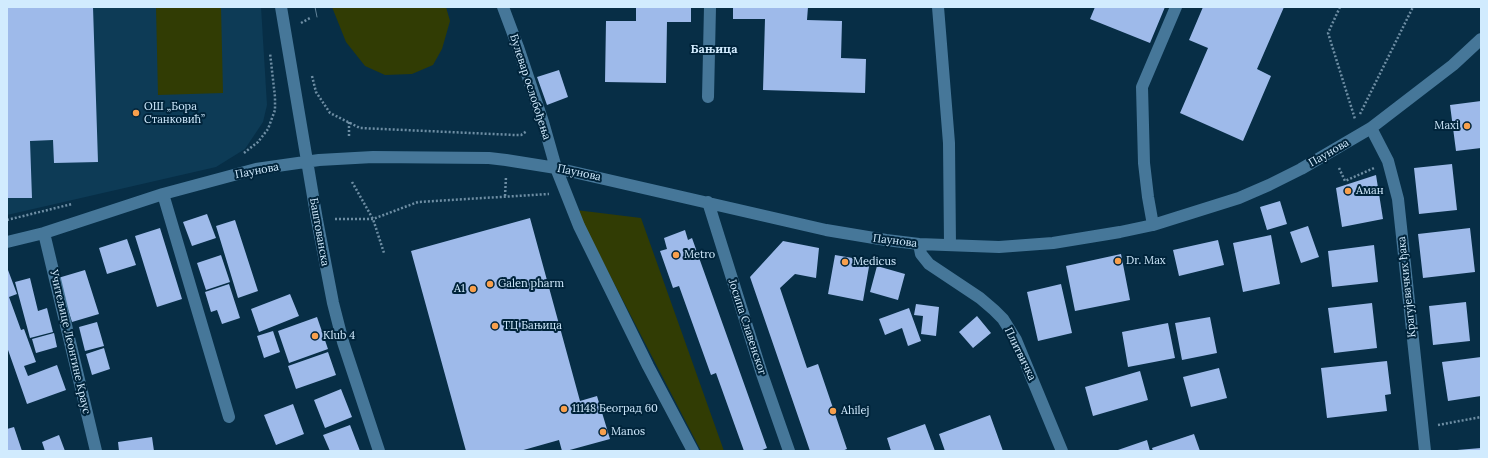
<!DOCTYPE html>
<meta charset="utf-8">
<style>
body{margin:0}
#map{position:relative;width:1488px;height:458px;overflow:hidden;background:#072e46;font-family:Lora,serif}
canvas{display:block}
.frame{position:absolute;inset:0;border:8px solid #d1ebfe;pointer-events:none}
</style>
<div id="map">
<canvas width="1488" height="458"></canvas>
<div class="frame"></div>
</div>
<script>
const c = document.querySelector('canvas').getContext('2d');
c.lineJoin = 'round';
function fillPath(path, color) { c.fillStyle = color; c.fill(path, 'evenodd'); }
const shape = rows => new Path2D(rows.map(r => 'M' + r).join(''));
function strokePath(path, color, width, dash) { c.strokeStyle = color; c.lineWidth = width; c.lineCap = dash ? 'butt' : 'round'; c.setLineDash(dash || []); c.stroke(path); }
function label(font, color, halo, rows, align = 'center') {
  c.font = font + ' Lora,serif'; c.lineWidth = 4; c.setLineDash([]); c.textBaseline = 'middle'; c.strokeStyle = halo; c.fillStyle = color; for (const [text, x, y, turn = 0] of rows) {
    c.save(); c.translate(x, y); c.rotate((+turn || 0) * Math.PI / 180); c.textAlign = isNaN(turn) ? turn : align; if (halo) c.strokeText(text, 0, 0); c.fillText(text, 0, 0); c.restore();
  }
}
fillPath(shape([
 [7,7,261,7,267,105,263,122,245,149,216,167,7,215]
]), '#0d3b56');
fillPath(shape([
 [156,7,221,7,223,93,158,95],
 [332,7,446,7,450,21,442,49,433,65,412,74,385,75,365,66,346,42],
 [576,210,641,218,724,451,701,451]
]), '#313c04');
fillPath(shape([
 [7,7,93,7,98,162,54,163,53,140,30,141,32,198,7,198],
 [636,7,691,7,691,22,667,22,666,83,605,82,606,21,636,21],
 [733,7,808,7,807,20,842,21,841,58,866,59,865,93,763,90,765,19,733,19],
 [1095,7,1165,7,1150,43,1090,19],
 [1203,7,1284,7,1257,69,1271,76,1243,141,1180,113,1208,48,1189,40],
 [559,70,568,97,547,105,537,77],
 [1481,101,1481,148,1456,151,1450,105],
 [1452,164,1457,210,1419,214,1414,168],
 [1376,175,1383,219,1342,227,1336,188],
 [1280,201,1287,224,1267,230,1260,207],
 [207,214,216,238,192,246,183,222],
 [530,218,580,401,597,396,610,439,566,451,562,451,559,440,520,451,466,451,411,251],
 [235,220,258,291,238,298,216,226],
 [1308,226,1319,257,1301,263,1290,232],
 [160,228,182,299,157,307,135,236],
 [1470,228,1475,272,1423,278,1418,234],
 [685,230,688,240,692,238,767,448,760,451,744,451,716,373,711,375,679,286,673,288,660,251,667,249,664,238],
 [1271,235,1280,284,1243,292,1233,243],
 [127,239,136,265,107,274,99,248],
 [1218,240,1224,265,1179,276,1173,250],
 [783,241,819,248,816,278,795,274,780,288,807,368,818,364,847,449,842,451,810,451,750,277],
 [1374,245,1378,282,1332,287,1328,251],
 [1121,254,1130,300,1075,311,1066,266],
 [221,255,230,282,206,290,197,263],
 [835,255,870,261,863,301,828,294],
 [877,266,905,274,898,300,870,292],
 [8,270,17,294,9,297,21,330,24,329,36,362,24,366,28,376,57,365,66,390,27,404,7,347,7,271],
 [85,270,99,314,72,322,58,278],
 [30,278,38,311,47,308,53,332,30,338,15,282],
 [229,284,240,318,222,324,217,310,211,312,205,292],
 [1061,284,1072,333,1038,341,1027,292],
 [290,294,299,316,259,332,251,309],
 [1466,302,1470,341,1433,345,1429,306],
 [1372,303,1377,348,1334,353,1328,308],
 [916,304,939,307,936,336,921,334,923,316,914,315],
 [909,308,921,341,908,346,902,328,885,335,879,319],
 [977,316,991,333,973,348,959,332],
 [317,317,328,349,289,363,278,331],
 [1210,317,1217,353,1182,360,1175,323],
 [97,322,104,346,85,351,79,327],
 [1168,323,1175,358,1128,367,1122,332],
 [273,331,280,352,264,358,257,336],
 [54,333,57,347,36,353,32,339],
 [104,348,110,369,92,375,86,354],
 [328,352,336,375,296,389,288,366],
 [1481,357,1481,396,1448,401,1442,362],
 [1387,361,1391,394,1385,395,1387,411,1327,418,1321,368],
 [1219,368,1227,398,1191,407,1183,377],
 [1140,371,1148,400,1093,416,1085,387],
 [341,389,352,417,325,428,314,400],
 [293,404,304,434,276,445,264,415],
 [990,415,1003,451,945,451,939,434],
 [925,424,935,451,891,451,887,438],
 [350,425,360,451,330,451,323,435],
 [14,427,22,451,7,451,7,429],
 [1194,434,1200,451,1153,451,1152,448],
 [59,435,65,451,45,451,42,442],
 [152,437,154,451,119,451,118,442],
 [1147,440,1150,451,1115,451],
 [1481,448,1481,451,1457,451,1457,450]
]), '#9ebaea');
strokePath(shape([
 [1340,7,1328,33,1355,119],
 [301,23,310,18],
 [312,76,316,92,330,113,360,128,515,135,521,135,527,131],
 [1360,114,1413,7],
 [349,122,349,138],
 [244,153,258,142,268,129,275,110,275,97,270,53],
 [1339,168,1345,181,1374,168],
 [352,182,373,219,384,253],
 [505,196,506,177],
 [335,219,373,219,418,202,549,194],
 [7,220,72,204],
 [1438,425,1481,417]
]), '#6e8ea4', 2.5, [2, 2]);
strokePath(shape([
 [281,7,317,220,333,303,343,342,379,451],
 [503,7,518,47,543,122,556,168,579,226,648,366,693,451],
 [938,7,949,143,950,245],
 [708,97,710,7],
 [1371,128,1388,161,1398,199,1425,451],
 [163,194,229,417],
 [708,202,762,374,789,451],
 [1153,225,1148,197,1144,163,1142,87,1176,7],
 [44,233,96,451],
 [7,242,44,233,163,194,256,169,319,160,373,157,489,158,506,160,556,168,826,230,886,240,919,244,999,247,1053,243,1120,232,1153,225,1239,198,1269,185,1301,169,1371,128,1453,65,1481,39],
 [919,244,921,254,929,264,980,298,994,310,1003,319,1016,340,1062,451]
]), '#467799', 12);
strokePath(shape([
 [315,7,317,17]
]), '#63849a', 1);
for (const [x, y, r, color] of [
 [136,113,4,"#f9a04c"],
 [1467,126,4,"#f9a04c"],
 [1348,191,4,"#f9a04c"],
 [676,255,4,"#f9a04c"],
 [1118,261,4,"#f9a04c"],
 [845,262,4,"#f9a04c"],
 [490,284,4,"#f9a04c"],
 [473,289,4,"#f9a04c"],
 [495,326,4,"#f9a04c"],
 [315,336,4,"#f9a04c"],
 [564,409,4,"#f9a04c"],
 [833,411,4,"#f9a04c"],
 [603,432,4,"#f9a04c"]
]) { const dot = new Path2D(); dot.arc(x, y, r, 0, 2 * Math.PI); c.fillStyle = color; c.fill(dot); strokePath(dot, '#00243b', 1.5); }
label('11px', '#d1ebfe', '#00243b', [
 ["Булевар ослобођења",530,87,72],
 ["Паунова",1329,153,-30],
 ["Паунова",257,171,-11],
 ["Паунова",579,173,12],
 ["Баштованска",319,232,80],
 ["Паунова",895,241,7],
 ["Крагујевачких ђака",1407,287,-96],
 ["Јосипа Славенског",747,327,72],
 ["Учитељице Леонтине Краус",70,342,77],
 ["Плитвичка",1020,354,64]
]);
label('11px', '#d1ebfe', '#00243b', [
 ["ОШ „Бора",144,107],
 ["Станковић”",144,120],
 ["Maxi",1459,126,"right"],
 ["Аман",1356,191],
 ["Metro",684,255],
 ["Dr. Max",1126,261],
 ["Medicus",853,262],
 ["Galen pharm",498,284],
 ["A1",465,289,"right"],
 ["ТЦ Бањица",503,326],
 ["Klub 4",323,336],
 ["11148 Београд 60",572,409],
 ["Ahilej",841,411],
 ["Manos",611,432]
], 'left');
label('bold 12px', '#d1ebfe', '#00243b', [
 ["Бањица",714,50]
]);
</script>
